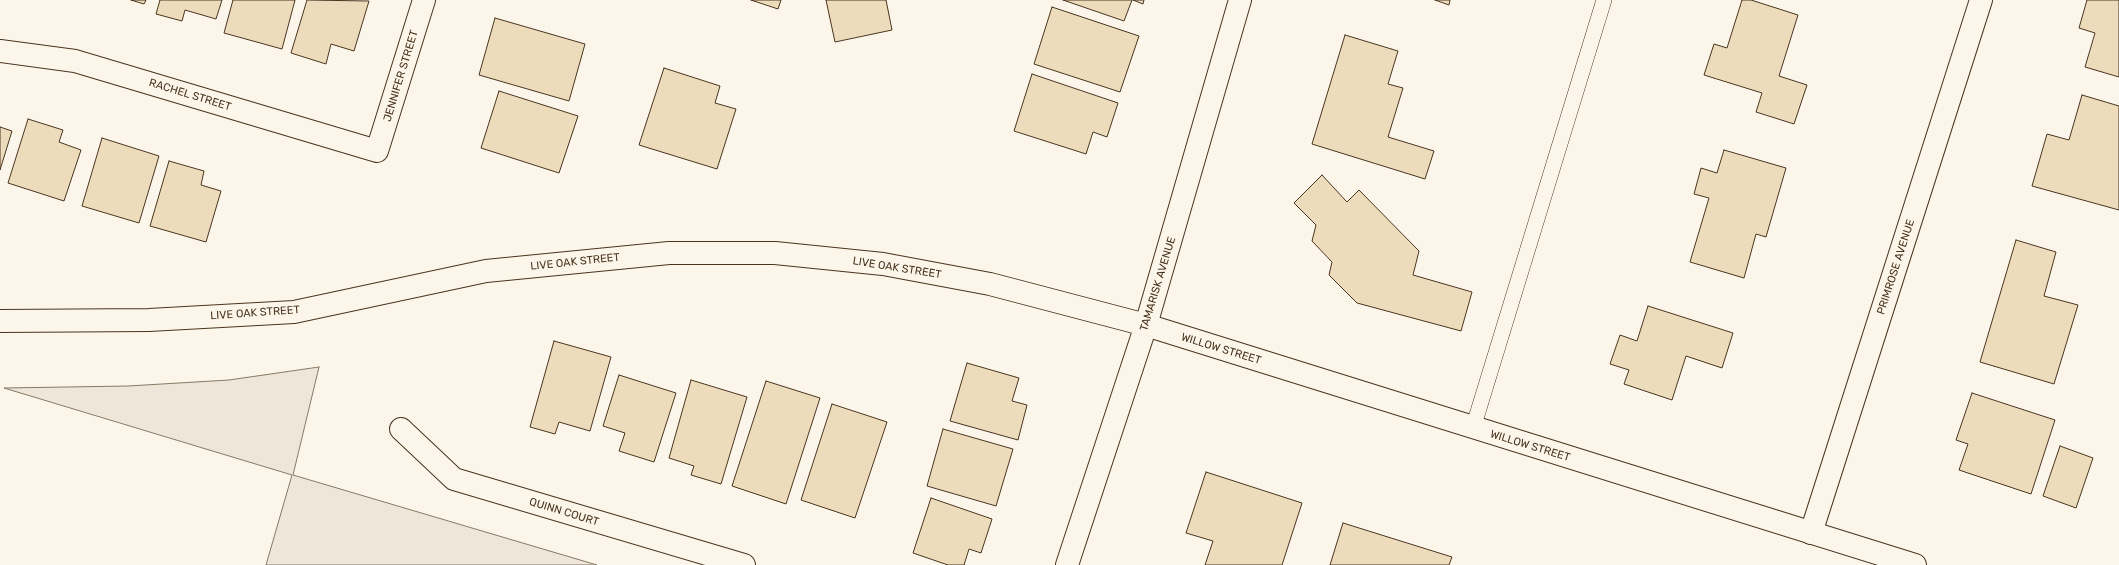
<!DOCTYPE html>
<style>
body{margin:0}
canvas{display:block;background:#fbf6e9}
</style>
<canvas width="2119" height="565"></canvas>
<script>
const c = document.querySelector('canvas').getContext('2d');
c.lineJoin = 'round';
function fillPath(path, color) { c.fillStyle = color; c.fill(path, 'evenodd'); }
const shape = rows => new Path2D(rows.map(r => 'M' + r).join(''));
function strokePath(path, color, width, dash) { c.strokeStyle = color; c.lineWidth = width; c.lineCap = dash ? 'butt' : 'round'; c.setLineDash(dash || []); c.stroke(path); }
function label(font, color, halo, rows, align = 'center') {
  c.font = font + ' Rubik,sans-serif'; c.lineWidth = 3; c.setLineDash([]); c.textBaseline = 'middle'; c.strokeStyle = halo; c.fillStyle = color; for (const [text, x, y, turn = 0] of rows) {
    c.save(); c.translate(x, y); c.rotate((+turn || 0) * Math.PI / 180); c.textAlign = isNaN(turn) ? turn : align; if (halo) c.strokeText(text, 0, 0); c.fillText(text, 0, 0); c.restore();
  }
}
const green = shape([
 [319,367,293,475,597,565,266,565,292,475,4,388,128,386,229,380,319,367]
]);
fillPath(green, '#ede6d9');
strokePath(green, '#887966', 1);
const building = shape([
 [131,0,146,0,144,4,131,0],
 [160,0,222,0,216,19,185,10,182,21,156,14,160,0],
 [233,0,295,0,282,49,224,33,233,0],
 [307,0,369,1,354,51,331,44,326,64,291,53,307,0],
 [751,0,781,0,778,9,751,0],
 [826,0,886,0,892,30,835,42,826,0],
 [1063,0,1132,0,1124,21,1063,0],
 [1133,0,1144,0,1143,4,1133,0],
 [1435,0,1450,0,1449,5,1435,0],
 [1742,0,1751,0,1798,15,1779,76,1807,85,1794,124,1756,112,1762,93,1704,75,1714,44,1727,48,1742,0],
 [2087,0,2119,0,2119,77,2085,67,2095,33,2079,28,2087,0],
 [1052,7,1139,36,1120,92,1034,64,1052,7],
 [495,18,585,44,569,101,479,75,495,18],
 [1345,35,1398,51,1388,84,1403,88,1388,137,1434,151,1425,179,1312,144,1345,35],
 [664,68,720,86,715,103,736,109,717,169,639,145,664,68],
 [1032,74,1118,103,1107,137,1093,132,1086,154,1014,131,1032,74],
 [499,91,578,116,559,173,481,148,499,91],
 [2082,95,2119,106,2119,210,2032,186,2047,134,2069,140,2082,95],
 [28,119,63,130,59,142,81,150,64,201,8,183,28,119],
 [0,127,12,131,0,170,0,127],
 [102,138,159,156,139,223,82,206,102,138],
 [1724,150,1786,168,1766,237,1756,234,1744,278,1690,262,1709,198,1694,194,1701,168,1717,173,1724,150],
 [169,161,204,171,201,185,221,191,206,242,150,226,169,161],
 [1322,175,1347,202,1359,190,1419,251,1413,275,1472,292,1461,331,1357,303,1329,275,1332,262,1312,241,1316,225,1294,203,1322,175],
 [2016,240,2056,252,2044,296,2078,305,2054,384,1980,362,2016,240],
 [1648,306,1733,333,1722,368,1686,356,1672,400,1624,384,1629,370,1610,364,1620,335,1637,341,1648,306],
 [554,341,611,357,590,431,559,422,555,434,530,427,554,341],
 [967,363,1019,378,1012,401,1027,405,1018,440,950,421,967,363],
 [619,375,676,393,654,462,619,451,625,433,603,426,619,375],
 [691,380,747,397,721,484,691,475,694,466,669,458,691,380],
 [766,381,820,398,786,504,732,486,766,381],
 [1972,393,2055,420,2031,494,1959,470,1968,444,1956,440,1972,393],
 [832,404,887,422,855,518,801,500,832,404],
 [943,429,1013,449,996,506,927,486,943,429],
 [2060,446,2093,458,2076,508,2043,496,2060,446],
 [1206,472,1302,503,1282,565,1205,565,1213,541,1186,533,1206,472],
 [931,498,992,519,981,553,969,549,964,565,948,565,913,553,931,498],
 [1343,523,1452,557,1449,565,1330,565,1343,523]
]);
fillPath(building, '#ecdcbc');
strokePath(building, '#4a3520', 1);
const lane = shape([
 [1473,428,1604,0]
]);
const street = shape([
 [0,51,75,61,377,151,424,0],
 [401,429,454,479,744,565],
 [1811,533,1981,0],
 [1067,565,1146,325,1240,0]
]);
const secondary = shape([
 [0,321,149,320,294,312,486,271,669,253,775,253,883,264,990,284,1146,325,1915,565]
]);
strokePath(lane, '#4a3520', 16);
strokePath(street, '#4a3520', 24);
strokePath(secondary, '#4a3520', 24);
strokePath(lane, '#fbf6e9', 15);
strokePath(street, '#fbf6e9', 22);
strokePath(secondary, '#fbf6e9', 22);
label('11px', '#4a3520', '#fbf6e9', [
 ["JENNIFER STREET",401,76,-73],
 ["RACHEL STREET",190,95,17],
 ["LIVE OAK STREET",575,262,-6],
 ["PRIMROSE AVENUE",1896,267,-72],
 ["LIVE OAK STREET",897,268,9],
 ["TAMARISK AVENUE",1158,284,-73],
 ["LIVE OAK STREET",255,313,-4],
 ["WILLOW STREET",1221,349,17],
 ["WILLOW STREET",1530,446,17],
 ["QUINN COURT",564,512,17]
]);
</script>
